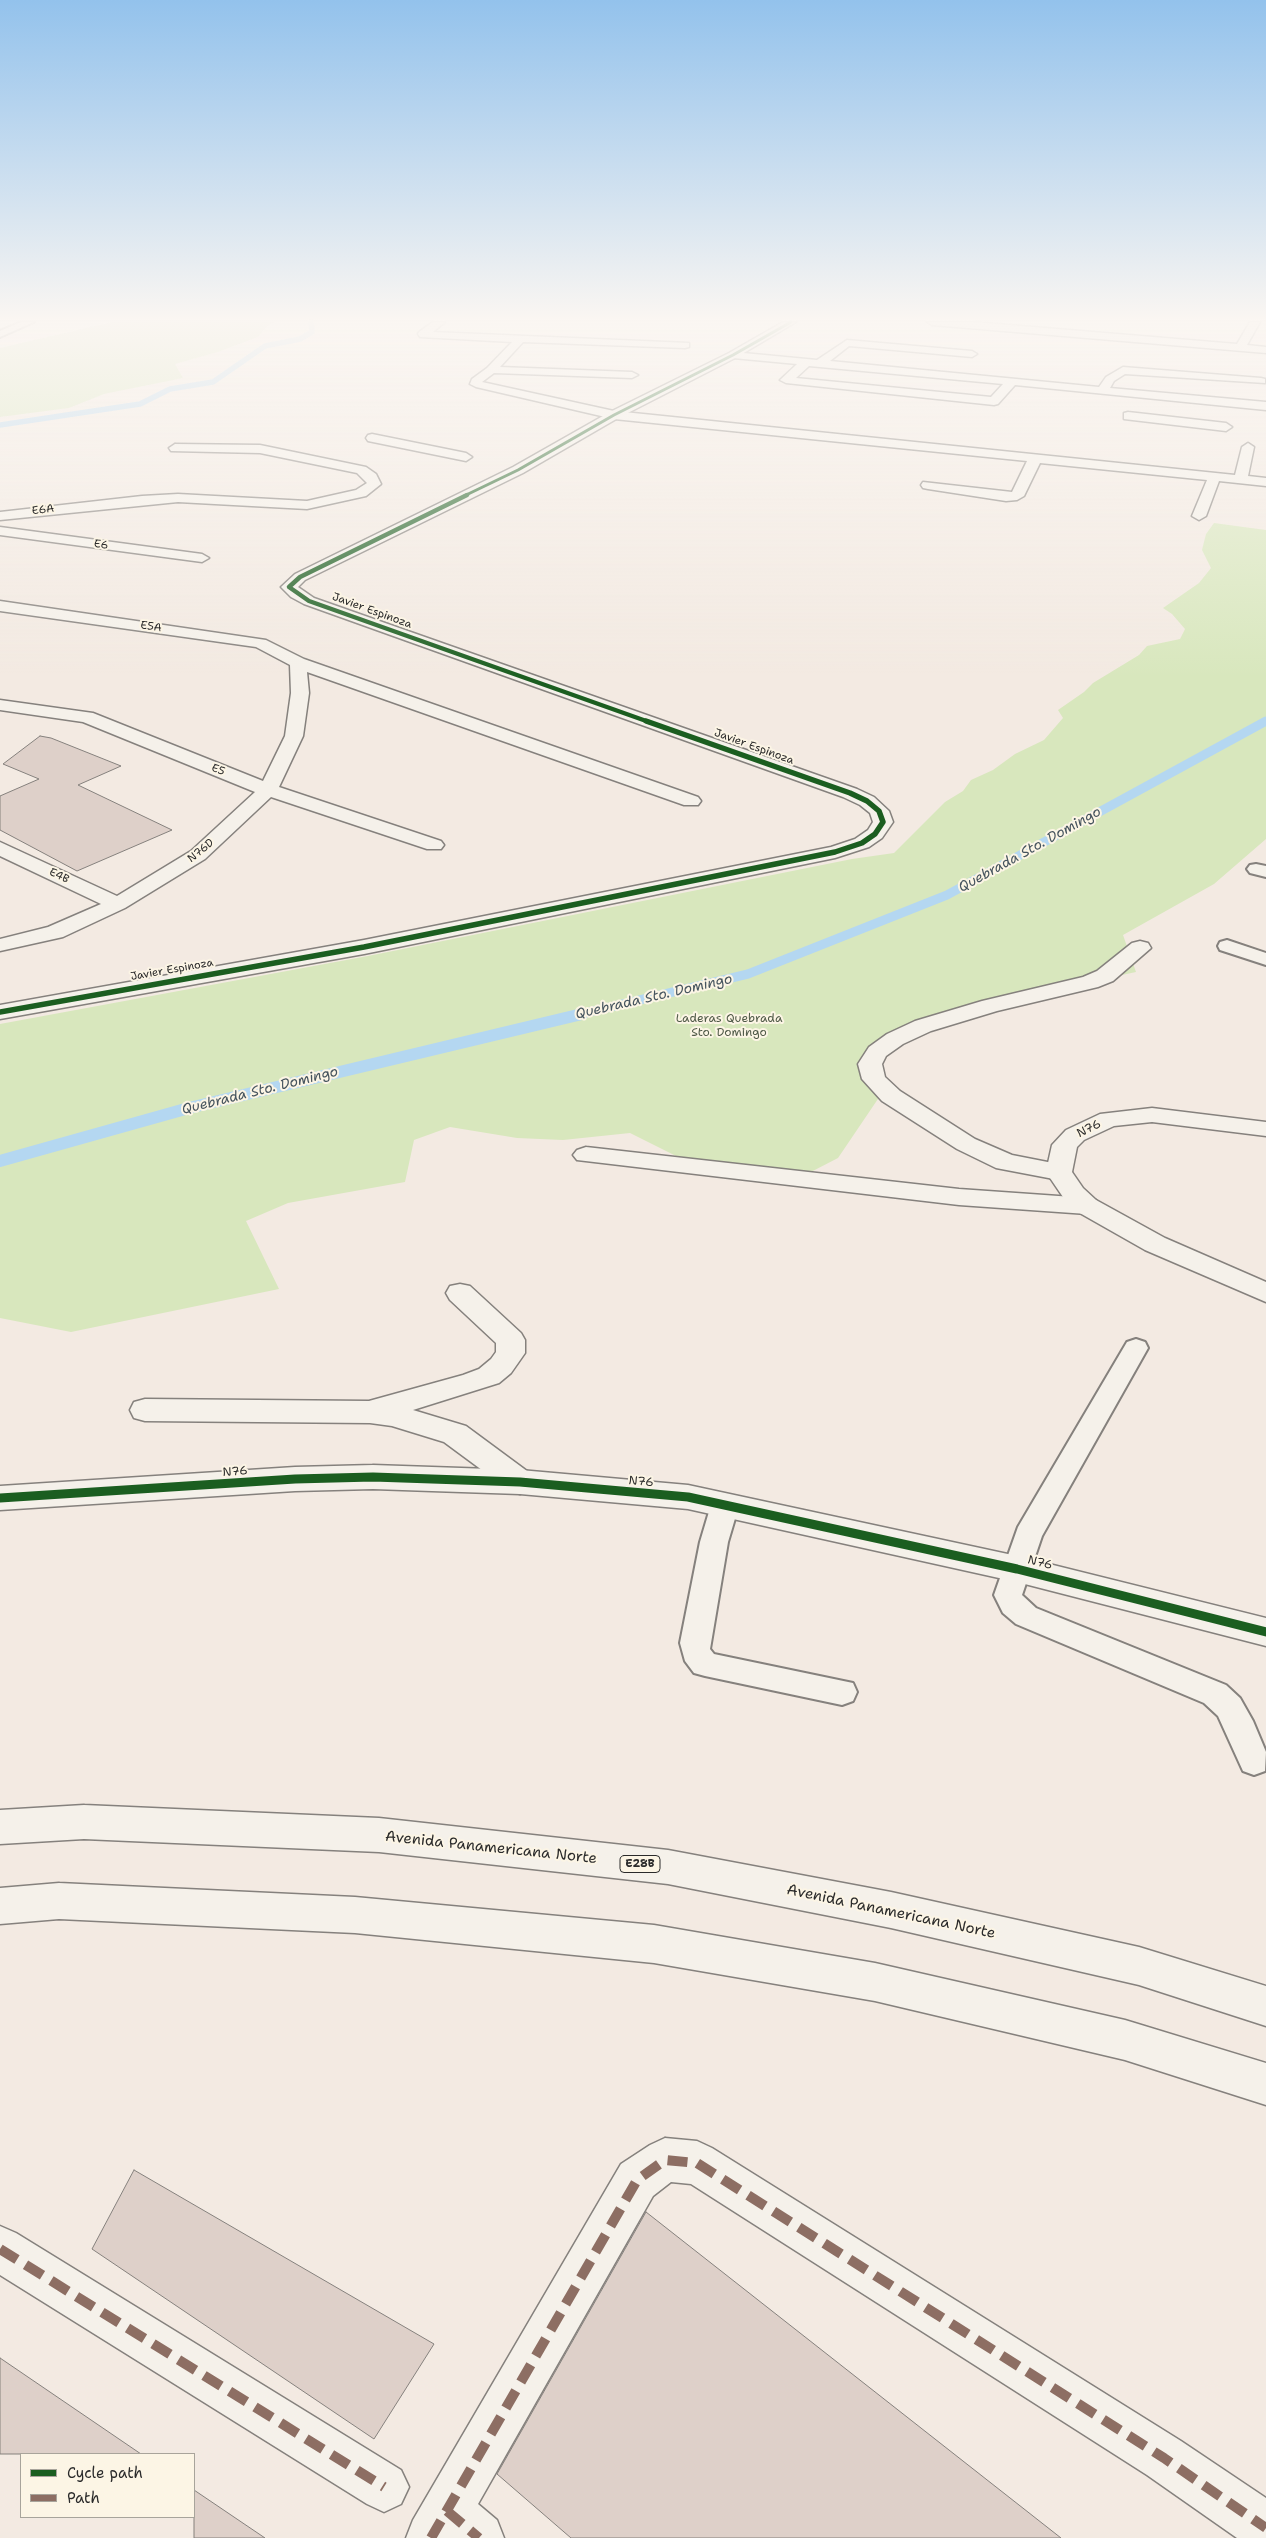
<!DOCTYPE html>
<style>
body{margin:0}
#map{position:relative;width:1266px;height:2538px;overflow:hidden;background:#f3eae2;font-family:"Shantell Sans",sans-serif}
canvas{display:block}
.legend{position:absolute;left:20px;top:2453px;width:175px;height:65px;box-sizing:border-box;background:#fcf5e5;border:1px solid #a8a49b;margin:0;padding:6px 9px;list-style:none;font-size:15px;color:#2b2b2b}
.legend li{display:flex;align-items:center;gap:10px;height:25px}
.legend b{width:25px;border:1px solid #a8a49b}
</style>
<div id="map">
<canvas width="1266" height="2538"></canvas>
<ul class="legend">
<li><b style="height:6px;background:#1b5e20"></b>Cycle path</li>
<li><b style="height:6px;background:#8d6e63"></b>Path</li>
</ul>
</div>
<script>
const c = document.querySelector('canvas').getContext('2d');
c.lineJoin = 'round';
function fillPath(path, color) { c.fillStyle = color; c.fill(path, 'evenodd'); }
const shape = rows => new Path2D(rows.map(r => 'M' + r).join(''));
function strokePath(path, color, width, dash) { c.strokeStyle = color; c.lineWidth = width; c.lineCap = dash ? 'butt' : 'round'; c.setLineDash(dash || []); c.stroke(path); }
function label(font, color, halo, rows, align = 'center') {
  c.font = font + ' "Shantell Sans",sans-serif'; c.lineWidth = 4; c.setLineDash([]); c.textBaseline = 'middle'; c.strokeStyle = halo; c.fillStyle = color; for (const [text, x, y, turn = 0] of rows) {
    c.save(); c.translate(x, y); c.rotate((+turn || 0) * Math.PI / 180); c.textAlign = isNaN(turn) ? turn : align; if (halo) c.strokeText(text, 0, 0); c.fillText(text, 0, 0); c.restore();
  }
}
fillPath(shape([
 [112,322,274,322,267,326,258,337,218,352,175,364,183,378,104,394,69,408,0,417,0,348],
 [1214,523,1266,530,1266,839,1214,884,1123,935,1136,972,1004,1000,873,1050,882,1093,838,1158,807,1174,686,1161,630,1133,563,1140,517,1138,450,1127,414,1140,405,1182,288,1203,246,1221,279,1289,71,1332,0,1318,0,1024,368,956,852,859,894,853,945,802,963,791,971,780,993,770,1015,754,1044,740,1063,718,1058,710,1084,692,1093,683,1139,655,1147,646,1180,639,1185,629,1172,614,1163,608,1199,583,1211,568,1202,550,1206,534]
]), '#d8e7bd');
strokePath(shape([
 [0,425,140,404,170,389,213,382,265,346,300,339,312,332,311,322]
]), '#b4d7f1', 5.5);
strokePath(shape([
 [577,1015,748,974,947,895,1266,721]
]), '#b4d7f1', 9);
strokePath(shape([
 [0,1161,189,1108,582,1014]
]), '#b4d7f1', 12);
const building = shape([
 [40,736,51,738,121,766,78,785,172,830,77,871,0,830,0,796,39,779,3,764,40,736],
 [134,2170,434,2344,374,2439,92,2249,134,2170],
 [646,2212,1061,2538,571,2538,497,2474,646,2212],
 [0,2358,141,2454,0,2454,0,2358],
 [194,2490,265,2538,194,2538,194,2490]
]);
fillPath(building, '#ded0c9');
strokePath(building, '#85817d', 1);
const lane = shape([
 [21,322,34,322,0,337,0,331,21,322],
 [1256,864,1266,866,1266,877,1250,873,1247,869,1250,865,1256,864],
 [1227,940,1266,953,1266,965,1220,950,1218,946,1220,942,1227,940],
 [1136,1339,1145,1342,1148,1348,1042,1536,1022,1595,1036,1608,1226,1685,1240,1698,1253,1721,1266,1752,1265,1771,1254,1775,1243,1771,1218,1716,1204,1703,1016,1624,1003,1613,994,1595,1018,1527,1127,1342,1136,1339],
 [725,1495,735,1498,739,1505,728,1542,710,1649,714,1654,853,1683,857,1692,853,1701,842,1705,705,1676,694,1673,685,1661,680,1643,700,1542,711,1505,715,1498,725,1495]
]);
const street = shape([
 [433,322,445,322,433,332,689,343,689,347,685,348,523,342,500,367,632,372,638,375,632,378,494,373,482,382,614,411,1235,475,1242,447,1248,443,1254,447,1248,476,1266,478,1266,486,1219,481,1206,516,1199,520,1192,516,1207,480,1040,463,1024,496,1017,500,1006,501,928,489,923,488,921,485,923,482,1012,492,1027,461,614,419,476,387,470,384,472,379,487,368,512,342,420,337,418,334,419,332,433,322],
 [927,322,973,322,1237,344,1250,322,1260,322,1247,345,1266,347,1266,353,932,325,927,322],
 [847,340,972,351,977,354,972,357,849,346,830,361,1099,387,1106,377,1123,367,1261,378,1265,379,1265,383,1125,374,1114,381,1110,388,1266,402,1266,410,1015,385,998,404,994,405,786,383,780,380,797,364,733,358,728,355,733,352,817,360,847,340],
 [809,366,1003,384,991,397,796,378,809,366],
 [1128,412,1226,423,1232,427,1226,431,1124,419,1124,413,1128,412],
 [372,434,466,453,472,457,466,461,368,441,366,438,368,435,372,434],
 [175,444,260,445,366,467,376,474,381,484,366,496,307,509,178,502,0,520,0,512,142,496,178,494,307,501,356,490,367,483,357,473,260,453,171,451,169,448,175,444],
 [0,527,202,554,209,558,202,562,0,535,0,527],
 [0,601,266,640,304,659,698,797,701,801,698,805,684,805,307,672,309,693,303,736,279,787,441,841,444,845,441,849,427,849,271,797,205,859,125,908,63,937,0,951,0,939,48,927,101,904,0,856,0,842,117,896,191,851,255,792,83,722,0,710,0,700,93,713,263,781,285,736,291,693,290,665,256,647,0,611,0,601],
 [1140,941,1148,943,1151,948,1113,981,1098,987,997,1011,931,1031,903,1044,886,1056,882,1064,885,1077,900,1091,975,1139,1012,1155,1068,1166,1072,1172,1068,1178,1059,1180,996,1168,957,1149,882,1101,862,1079,858,1064,869,1047,887,1034,915,1021,982,1001,1083,977,1097,971,1132,943,1140,941],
 [586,1147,959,1189,1087,1198,1096,1200,1100,1206,1096,1212,1087,1214,959,1205,577,1160,573,1155,577,1150,586,1147],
 [460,1284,470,1286,521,1333,525,1340,525,1353,511,1373,499,1383,413,1410,466,1426,531,1474,536,1482,531,1490,520,1494,509,1490,444,1442,392,1426,370,1423,145,1421,134,1418,130,1410,134,1402,145,1399,369,1401,463,1375,479,1369,491,1359,496,1352,496,1343,450,1300,446,1293,450,1286,460,1284],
 [665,2138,697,2141,712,2148,1181,2441,1266,2498,1266,2538,1237,2538,1147,2475,691,2184,671,2182,653,2196,478,2504,497,2520,504,2538,406,2538,413,2520,621,2164,650,2145,665,2138],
 [0,2226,16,2233,401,2470,409,2487,401,2504,384,2512,367,2504,0,2275,0,2226]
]);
const secondary = shape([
 [783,322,796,322,737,357,618,418,523,473,305,580,298,587,314,598,857,789,874,797,889,811,893,822,882,838,869,847,835,858,364,954,0,1019,0,1005,364,940,831,847,855,839,868,830,873,822,870,813,860,805,843,797,304,604,291,597,281,587,295,574,513,467,610,412,729,353,783,322],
 [1152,1108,1266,1122,1266,1136,1152,1122,1114,1126,1084,1140,1077,1147,1072,1172,1083,1188,1096,1200,1165,1238,1266,1282,1266,1302,1145,1250,1078,1212,1065,1200,1046,1172,1052,1145,1066,1130,1100,1114,1152,1108],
 [373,1465,520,1470,688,1485,1017,1556,1266,1618,1266,1646,1017,1582,688,1509,520,1494,373,1489,295,1491,0,1510,0,1486,295,1467,373,1465]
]);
const primary = shape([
 [84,1805,379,1818,668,1850,891,1892,1139,1947,1266,1986,1266,2026,1139,1985,891,1928,668,1884,379,1852,84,1839,0,1844,0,1810,84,1805],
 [59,1883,355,1897,654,1925,875,1963,1125,2020,1266,2063,1266,2105,1125,2060,875,2001,654,1963,355,1933,59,1919,0,1924,0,1888,59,1883]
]);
strokePath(lane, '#85817d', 4);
strokePath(street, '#85817d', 3);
strokePath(secondary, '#85817d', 3);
strokePath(primary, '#85817d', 3);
fillPath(lane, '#f5f1ea');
fillPath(street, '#f5f1ea');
fillPath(secondary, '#f5f1ea');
fillPath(primary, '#f5f1ea');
strokePath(shape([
 [0,2249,384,2487],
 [447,2511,479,2538],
 [431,2538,637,2180,665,2160,697,2163,1164,2458,1266,2528]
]), '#8d6e63', 10, [20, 10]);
strokePath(shape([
 [464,496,518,470,614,415,733,355,791,322]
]), '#1b5e20', 3);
strokePath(shape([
 [467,495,300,577,289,587,309,601,649,722]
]), '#1b5e20', 4.5);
strokePath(shape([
 [0,1012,364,947,835,852,862,843,875,834,883,822,879,811,867,801,850,793,646,721]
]), '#1b5e20', 5.5);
strokePath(shape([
 [0,1498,295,1479,373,1477,520,1482,688,1497,1017,1569,1266,1632]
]), '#1b5e20', 9);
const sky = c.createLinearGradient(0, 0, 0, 678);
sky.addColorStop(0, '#93c2ec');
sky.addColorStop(0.47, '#faf6f2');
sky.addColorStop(1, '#faf6f200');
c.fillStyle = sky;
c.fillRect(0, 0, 1266, 678);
label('11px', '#2b2b2b', '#fcf5e5', [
 ["E6A",43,510,-7],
 ["E6",101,545,8],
 ["Javier Espinoza",372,611,20],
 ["E5A",151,627,8],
 ["Javier Espinoza",754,747,20],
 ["E5",218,770,22],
 ["N76D",201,851,-39],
 ["E4B",59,876,25],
 ["Javier Espinoza",172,970,-10]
]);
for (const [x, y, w] of [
 [640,1864,40]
]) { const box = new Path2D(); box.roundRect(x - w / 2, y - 8.5, w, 17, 4); c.fillStyle = '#fcf5e5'; c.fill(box); strokePath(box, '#2b2b2b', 1); }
label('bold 11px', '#2b2b2b', null, [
 ["E28B",640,1864]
]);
label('12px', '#505a48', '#fcf5e5', [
 ["Laderas Quebrada",729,1019],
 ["Sto. Domingo",729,1033]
]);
label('12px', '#2b2b2b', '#fcf5e5', [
 ["N76",1089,1129,-27],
 ["N76",235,1472,-4],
 ["N76",641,1482,5],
 ["N76",1040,1563,14]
]);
label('italic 14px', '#46545e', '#fcf5e5', [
 ["Quebrada Sto. Domingo",1030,850,-29],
 ["Quebrada Sto. Domingo",654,997,-13],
 ["Quebrada Sto. Domingo",260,1091,-14]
]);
label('15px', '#2b2b2b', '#fcf5e5', [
 ["Avenida Panamericana Norte",491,1848,6],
 ["Avenida Panamericana Norte",891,1912,12]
]);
</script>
